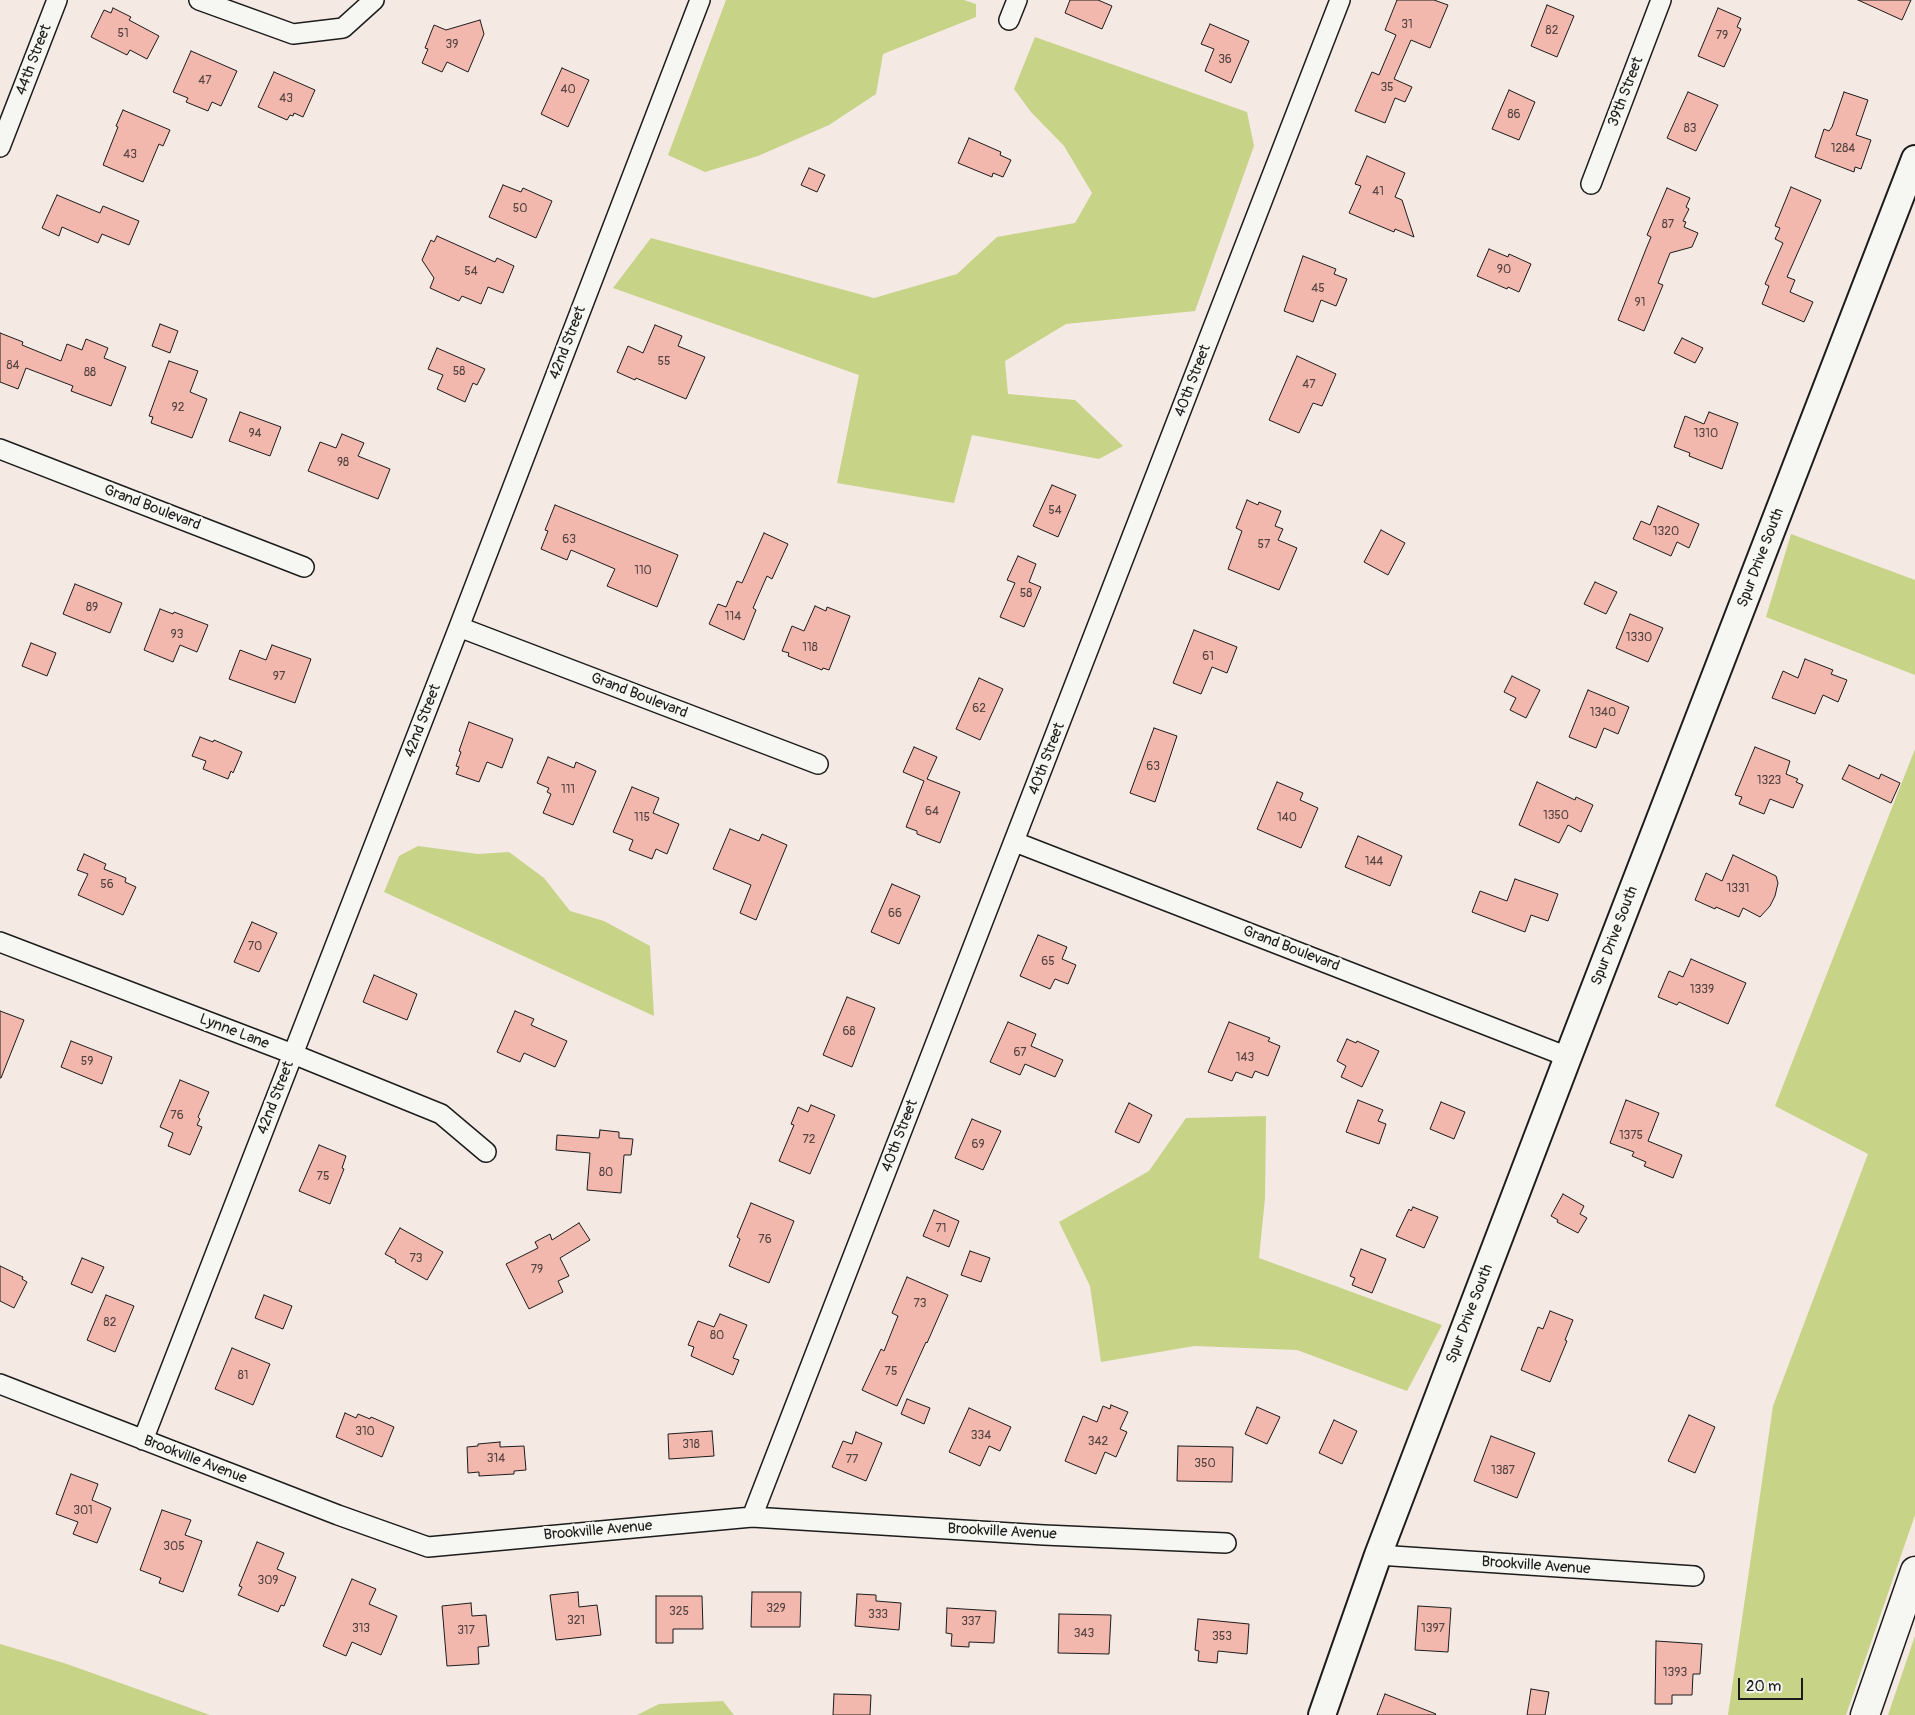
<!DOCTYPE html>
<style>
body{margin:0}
#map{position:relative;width:1915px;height:1715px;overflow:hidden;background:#f5e9e4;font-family:Pangolin,sans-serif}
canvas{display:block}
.scale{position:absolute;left:1738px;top:1678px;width:65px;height:22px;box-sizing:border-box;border:2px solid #1c1c1c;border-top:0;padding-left:6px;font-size:15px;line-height:18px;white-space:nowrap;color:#1c1c1c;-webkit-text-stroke:4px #f6f6f2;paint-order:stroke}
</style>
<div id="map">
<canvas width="1915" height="1715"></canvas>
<div class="scale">20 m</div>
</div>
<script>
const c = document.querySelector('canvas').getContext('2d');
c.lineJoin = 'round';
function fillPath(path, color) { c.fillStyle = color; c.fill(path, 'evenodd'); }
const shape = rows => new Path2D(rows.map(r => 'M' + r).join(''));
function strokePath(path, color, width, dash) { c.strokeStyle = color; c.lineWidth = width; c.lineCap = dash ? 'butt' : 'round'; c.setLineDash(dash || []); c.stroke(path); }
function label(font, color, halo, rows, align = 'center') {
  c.font = font + ' Pangolin,sans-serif'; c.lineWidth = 5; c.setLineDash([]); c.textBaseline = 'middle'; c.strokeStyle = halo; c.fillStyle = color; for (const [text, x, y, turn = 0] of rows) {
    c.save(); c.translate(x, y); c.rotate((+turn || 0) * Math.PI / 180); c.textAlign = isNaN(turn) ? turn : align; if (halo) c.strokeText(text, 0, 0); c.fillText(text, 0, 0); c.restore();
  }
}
fillPath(shape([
 [726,0,964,0,976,4,976,17,883,54,876,94,829,125,758,156,705,172,668,155],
 [1035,37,1247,112,1254,146,1195,311,1066,324,1005,361,1008,394,1075,400,1123,446,1099,459,972,435,954,503,837,483,859,375,613,288,651,238,874,298,957,274,997,237,1075,223,1092,193,1064,146,1031,112,1014,89],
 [1791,534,1915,580,1915,675,1766,617],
 [1915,749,1915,1515,1846,1715,1728,1715,1773,1406,1868,1154,1775,1106],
 [418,846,478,854,509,852,544,878,570,911,604,921,650,946,654,1016,384,892,399,856],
 [1266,1116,1265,1198,1259,1258,1442,1325,1407,1391,1297,1350,1194,1346,1101,1362,1090,1286,1059,1222,1149,1171,1186,1118],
 [1915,1636,1915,1715,1888,1715],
 [0,1644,64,1663,210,1715,0,1715],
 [723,1701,734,1715,637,1715,659,1704]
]), '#c7d387');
const building = shape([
 [1070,0,1098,0,1112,6,1102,29,1065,13,1070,0],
 [1397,0,1434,0,1448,5,1430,48,1411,40,1394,79,1412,87,1405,102,1395,98,1385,123,1355,111,1372,72,1379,75,1396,35,1385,30,1397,0],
 [1858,0,1911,0,1902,20,1858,0],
 [1547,5,1574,16,1557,57,1531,46,1547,5],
 [113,8,131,17,129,20,159,36,147,59,130,50,127,55,91,37,104,10,111,13,113,8],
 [1718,8,1741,18,1737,27,1741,29,1724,67,1698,56,1718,8],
 [480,20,484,34,468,72,447,62,442,72,422,63,428,49,425,48,434,25,446,30,480,20],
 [1210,24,1249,41,1231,83,1205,71,1214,49,1201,44,1210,24],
 [191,51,237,71,221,106,212,102,208,111,186,102,188,98,173,92,191,51],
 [562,68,589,80,568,127,541,114,562,68],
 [274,72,315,90,303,117,294,113,293,116,290,115,287,120,258,107,274,72],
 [1509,90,1535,102,1519,140,1492,129,1509,90],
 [1688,92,1718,105,1696,151,1667,138,1688,92],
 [1844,92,1868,100,1856,135,1871,140,1861,169,1855,167,1854,172,1815,157,1824,129,1829,131,1832,127,1844,92],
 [123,110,170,130,163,146,159,144,143,182,103,165,118,127,116,126,123,110],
 [969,138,1001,152,1000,155,1011,160,1003,177,993,173,992,177,958,163,969,138],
 [1367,156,1405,173,1395,197,1402,200,1414,237,1395,229,1394,232,1349,213,1361,186,1355,184,1367,156],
 [809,168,825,175,817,192,801,185,809,168],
 [503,185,521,192,523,188,552,201,536,238,489,217,503,185],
 [1791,187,1821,200,1787,277,1795,280,1790,292,1813,302,1804,322,1762,304,1769,286,1765,284,1783,243,1775,239,1780,228,1775,226,1791,187],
 [1667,188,1690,198,1686,207,1689,209,1683,221,1686,222,1684,227,1698,233,1692,247,1670,253,1658,283,1663,285,1644,331,1618,320,1646,249,1651,237,1647,235,1667,188],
 [57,195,100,213,103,206,139,221,129,245,102,234,98,243,62,227,59,236,42,228,57,195],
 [437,236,495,262,497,258,514,266,503,293,488,287,481,304,462,296,459,301,430,288,434,278,422,260,431,240,434,242,437,236],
 [1489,249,1508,257,1509,254,1531,264,1519,292,1508,287,1507,289,1477,276,1489,249],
 [1303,256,1336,269,1334,274,1347,279,1336,306,1321,300,1313,322,1284,311,1303,256],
 [160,324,178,331,170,353,152,346,160,324],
 [655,325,682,336,678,346,705,357,686,399,636,378,635,380,617,372,628,346,643,353,655,325],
 [0,333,23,342,22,345,61,361,67,344,82,350,86,339,108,348,104,358,126,367,111,406,71,391,73,386,26,368,18,389,0,382,0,333],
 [1682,338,1703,348,1695,363,1674,353,1682,338],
 [437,348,485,369,477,385,473,383,465,402,437,389,443,375,428,369,437,348],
 [1297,356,1336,374,1322,406,1313,403,1299,433,1269,420,1297,356],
 [169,361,198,371,190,392,207,399,192,438,151,423,153,417,149,416,169,361],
 [240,412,281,427,270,456,229,441,240,412],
 [1709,412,1738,423,1722,469,1689,456,1690,453,1674,447,1685,416,1704,424,1709,412],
 [342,434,364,443,358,456,390,469,378,499,308,471,320,442,336,448,342,434],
 [1052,485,1076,495,1058,537,1033,526,1052,485],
 [1247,500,1258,505,1259,502,1281,511,1275,526,1283,529,1278,540,1297,548,1279,590,1228,569,1242,531,1236,528,1247,500],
 [555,505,678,555,657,607,607,586,615,569,571,550,567,560,541,549,548,531,545,530,555,505],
 [1658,506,1699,524,1689,548,1677,542,1671,556,1633,539,1641,521,1650,525,1658,506],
 [1381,530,1405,543,1388,575,1364,562,1381,530],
 [764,533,788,544,772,579,767,576,753,608,756,610,744,640,709,624,718,604,726,607,737,581,742,583,764,533],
 [1018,556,1036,564,1029,582,1041,587,1024,627,1000,617,1015,583,1007,580,1018,556],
 [1595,582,1617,592,1606,614,1584,604,1595,582],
 [75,584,122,603,110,633,63,614,75,584],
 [815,606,826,611,827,607,850,616,829,670,823,668,822,670,788,656,789,653,782,651,792,626,804,631,815,606],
 [160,609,173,614,174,612,208,625,197,652,180,645,173,662,144,650,160,609],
 [1630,614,1663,628,1648,662,1616,648,1630,614],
 [1194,630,1237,647,1227,673,1212,667,1201,694,1173,683,1194,630],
 [31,643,56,653,47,676,22,666,31,643],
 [272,645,311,659,295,703,229,679,240,650,266,660,272,645],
 [1805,659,1833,670,1831,674,1847,680,1838,702,1823,695,1815,714,1772,698,1783,671,1798,678,1805,659],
 [1512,676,1540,690,1526,718,1510,710,1516,698,1504,692,1512,676],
 [979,678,1003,689,980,740,956,729,979,678],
 [1588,690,1629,707,1618,734,1604,728,1596,748,1569,737,1588,690],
 [469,722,513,739,502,768,487,762,479,782,456,774,459,767,456,766,461,752,459,751,469,722],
 [1154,728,1177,736,1155,802,1130,793,1154,728],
 [200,737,213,742,214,740,242,752,233,773,231,771,228,779,203,769,206,761,192,756,200,737],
 [914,747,937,757,927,779,960,792,940,843,917,834,917,831,906,827,924,781,903,772,914,747],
 [1755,747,1790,761,1786,774,1798,779,1796,782,1803,785,1793,808,1770,799,1764,814,1739,804,1742,797,1735,795,1755,747],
 [548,757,574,768,576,762,596,771,573,825,543,813,551,794,547,792,549,788,537,783,548,757],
 [1849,765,1879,779,1881,774,1900,783,1891,803,1842,779,1849,765],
 [1277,782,1303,793,1300,800,1318,808,1301,848,1257,829,1277,782],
 [1537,782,1575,800,1576,797,1593,805,1581,832,1568,825,1559,843,1519,825,1537,782],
 [632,787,659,798,653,813,679,824,667,854,656,849,652,859,629,850,633,840,613,832,632,787],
 [730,829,759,841,762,834,787,845,756,920,740,913,751,885,713,869,730,829],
 [1358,836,1402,856,1390,886,1345,867,1358,836],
 [84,854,106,864,104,869,126,878,125,882,136,887,123,915,78,895,88,874,77,870,84,854],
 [1733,855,1776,876,1778,883,1775,896,1770,906,1760,917,1743,908,1739,917,1716,907,1715,909,1695,900,1706,873,1722,881,1733,855],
 [1515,879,1558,894,1548,921,1531,915,1525,932,1472,912,1480,891,1507,901,1515,879],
 [892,884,920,896,899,944,871,932,892,884],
 [252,922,277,933,259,972,234,962,252,922],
 [1038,935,1067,947,1062,959,1076,965,1068,984,1055,979,1050,989,1020,976,1038,935],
 [1691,959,1746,983,1728,1024,1679,1002,1677,1005,1658,997,1669,971,1683,977,1691,959],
 [374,975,417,994,407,1020,363,1002,374,975],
 [847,997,875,1008,852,1067,823,1055,847,997],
 [0,1011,24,1020,1,1078,0,1078,0,1011],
 [515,1011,534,1019,531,1025,567,1041,555,1067,524,1053,520,1062,497,1052,515,1011],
 [1008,1022,1036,1034,1031,1046,1063,1060,1055,1077,1025,1064,1020,1075,990,1062,1008,1022],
 [1229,1022,1270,1038,1268,1041,1280,1046,1268,1076,1255,1071,1252,1078,1236,1072,1232,1081,1208,1072,1229,1022],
 [1347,1039,1356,1043,1357,1041,1379,1051,1362,1087,1341,1077,1346,1066,1337,1061,1347,1039],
 [71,1041,112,1057,102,1084,61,1067,71,1041],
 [180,1080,209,1092,198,1117,200,1119,197,1125,202,1127,190,1155,168,1146,173,1133,160,1127,180,1080],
 [1358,1100,1383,1110,1378,1121,1386,1124,1379,1144,1346,1132,1358,1100],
 [1626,1100,1659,1113,1648,1141,1682,1155,1673,1178,1644,1166,1646,1162,1632,1156,1634,1152,1610,1143,1626,1100],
 [1441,1102,1465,1112,1454,1139,1430,1129,1441,1102],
 [1129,1103,1152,1115,1139,1143,1115,1132,1129,1103],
 [811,1105,835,1115,810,1174,779,1161,794,1125,791,1124,798,1107,808,1112,811,1105],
 [972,1119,1001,1131,983,1170,955,1158,972,1119],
 [600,1130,619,1132,619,1138,633,1139,631,1155,624,1155,621,1193,587,1190,590,1153,556,1150,557,1135,599,1138,600,1130],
 [319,1145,346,1156,342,1168,344,1169,330,1204,299,1191,319,1145],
 [1563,1194,1584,1206,1580,1214,1587,1218,1578,1233,1557,1222,1558,1220,1551,1216,1563,1194],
 [751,1203,794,1221,769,1283,729,1266,740,1239,737,1237,751,1203],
 [1413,1207,1438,1217,1424,1248,1396,1236,1409,1209,1411,1211,1413,1207],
 [934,1210,959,1221,949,1247,923,1236,934,1210],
 [579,1223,590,1240,560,1258,569,1276,558,1281,563,1292,529,1309,506,1264,538,1248,535,1242,550,1234,552,1240,579,1223],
 [400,1228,443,1252,427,1280,395,1262,396,1260,385,1254,400,1228],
 [1361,1249,1386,1259,1372,1293,1352,1285,1355,1278,1350,1276,1361,1249],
 [970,1251,990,1258,981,1282,961,1275,970,1251],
 [82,1258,104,1267,92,1293,71,1284,82,1258],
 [0,1266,23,1277,22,1279,27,1282,14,1308,0,1301,0,1266],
 [907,1277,948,1295,927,1343,926,1342,897,1406,862,1390,881,1349,884,1351,898,1316,892,1313,907,1277],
 [106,1295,134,1306,115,1352,87,1340,106,1295],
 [264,1295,292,1306,283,1329,255,1318,264,1295],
 [1550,1311,1573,1320,1565,1340,1567,1341,1550,1382,1521,1370,1538,1327,1543,1329,1550,1311],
 [720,1314,747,1325,733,1358,739,1360,733,1375,691,1356,694,1347,688,1345,698,1321,714,1327,720,1314],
 [232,1348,270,1364,253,1405,215,1389,232,1348],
 [907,1399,930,1408,924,1424,901,1414,907,1399],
 [1111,1405,1128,1412,1120,1429,1127,1432,1116,1457,1105,1452,1096,1474,1065,1461,1083,1416,1097,1422,1103,1406,1110,1409,1111,1405],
 [1257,1407,1280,1417,1267,1444,1245,1434,1257,1407],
 [969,1408,1011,1427,1000,1451,989,1446,980,1466,949,1452,969,1408],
 [345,1413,356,1418,358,1414,370,1419,371,1417,394,1427,382,1457,336,1437,345,1413],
 [1689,1415,1715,1427,1695,1473,1668,1461,1689,1415],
 [1334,1420,1357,1431,1342,1464,1319,1453,1334,1420],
 [712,1431,714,1456,669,1459,668,1434,712,1431],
 [856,1432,882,1443,866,1481,832,1467,843,1441,852,1444,856,1432],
 [1491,1436,1535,1453,1517,1498,1474,1481,1491,1436],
 [500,1442,500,1447,524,1446,526,1470,514,1471,514,1474,479,1476,479,1472,468,1473,467,1447,478,1446,478,1444,500,1442],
 [1178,1446,1233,1447,1232,1482,1177,1481,1178,1446],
 [71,1474,98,1484,92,1500,111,1508,97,1543,73,1534,78,1522,56,1514,71,1474],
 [162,1510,191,1520,185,1535,202,1541,183,1592,159,1583,161,1578,140,1570,162,1510],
 [257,1542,284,1553,277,1569,296,1577,284,1606,281,1605,278,1612,238,1595,242,1587,239,1586,257,1542],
 [352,1579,376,1589,369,1604,397,1616,381,1655,352,1642,346,1656,323,1646,352,1579],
 [578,1592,579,1607,597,1605,601,1635,556,1640,550,1595,578,1592],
 [752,1592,801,1592,800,1627,751,1627,752,1592],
 [857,1594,876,1595,876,1601,901,1603,899,1630,855,1626,857,1594],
 [656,1596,702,1596,703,1629,673,1629,673,1643,656,1643,656,1596],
 [471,1603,472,1616,486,1615,489,1646,478,1647,479,1664,447,1666,442,1606,471,1603],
 [1418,1606,1451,1608,1448,1652,1415,1650,1418,1606],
 [947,1608,996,1611,994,1643,969,1642,969,1647,951,1646,952,1634,946,1633,947,1608],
 [1059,1614,1111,1615,1109,1654,1058,1653,1059,1614],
 [1198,1619,1249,1624,1247,1654,1218,1651,1217,1663,1198,1661,1199,1651,1195,1650,1198,1619],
 [1656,1641,1702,1644,1700,1674,1693,1674,1692,1695,1672,1695,1672,1704,1655,1704,1656,1641],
 [1531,1689,1549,1692,1545,1715,1527,1715,1531,1689],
 [834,1694,871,1695,870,1715,833,1715,834,1694],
 [1385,1694,1436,1714,1435,1715,1377,1715,1385,1694]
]);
fillPath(building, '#f2b7ad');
strokePath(building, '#1c1c1c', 1);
const street = shape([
 [199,0,293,34,343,28,374,0],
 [1009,20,1017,0],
 [0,147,57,0],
 [1591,184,1661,0],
 [0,449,304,567],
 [459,627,818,764],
 [1015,842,1568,1057],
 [0,942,293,1054,441,1114,486,1152],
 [0,1384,338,1515,428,1547,752,1517,1044,1535,1226,1543],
 [143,1440,459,627,700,0],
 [752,1517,1340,0],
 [1378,1555,1694,1576]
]);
const secondary = shape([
 [1322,1715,1378,1555,1568,1057,1915,159]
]);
const highway = shape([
 [1865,1715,1915,1571]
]);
strokePath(street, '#1c1c1c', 22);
strokePath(secondary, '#1c1c1c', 30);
strokePath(highway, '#1c1c1c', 31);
strokePath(street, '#f6f6f2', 19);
strokePath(secondary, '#f6f6f2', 26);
strokePath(highway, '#f6f6f2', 28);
label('12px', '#524340', null, [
 ["31",1407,25],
 ["82",1552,31],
 ["51",123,34],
 ["79",1722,36],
 ["39",452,45],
 ["36",1225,60],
 ["47",205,81],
 ["35",1387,88],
 ["40",568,90],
 ["43",286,99],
 ["86",1514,115],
 ["83",1690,129],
 ["1284",1843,149],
 ["43",130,155],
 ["41",1378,192],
 ["50",520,209],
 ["87",1668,225],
 ["90",1504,270],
 ["54",471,272],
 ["45",1318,289],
 ["91",1640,303],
 ["55",664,362],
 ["84",13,366],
 ["58",459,372],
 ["88",90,373],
 ["47",1309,385],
 ["92",178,408],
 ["94",255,434],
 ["1310",1706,434],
 ["98",343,463],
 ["54",1055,511],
 ["1320",1666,532],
 ["63",569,540],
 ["57",1264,545],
 ["110",643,571],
 ["58",1026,594],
 ["89",92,608],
 ["114",733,617],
 ["93",177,635],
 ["1330",1639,638],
 ["118",810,648],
 ["61",1208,657],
 ["97",279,677],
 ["62",979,709],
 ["1340",1603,713],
 ["63",1153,767],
 ["1323",1769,781],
 ["111",568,790],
 ["64",932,812],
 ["1350",1556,816],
 ["115",642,818],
 ["140",1287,818],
 ["144",1374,862],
 ["56",107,885],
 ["1331",1738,889],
 ["66",895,914],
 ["70",255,947],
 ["65",1048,962],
 ["1339",1702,990],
 ["68",849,1032],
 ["67",1020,1053],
 ["143",1245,1058],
 ["59",87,1062],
 ["76",177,1116],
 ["1375",1631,1136],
 ["72",809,1140],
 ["69",978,1145],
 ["80",606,1173],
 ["75",323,1177],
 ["71",941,1229],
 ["76",765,1240],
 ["73",416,1259],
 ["79",537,1270],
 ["73",920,1304],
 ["82",110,1323],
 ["80",717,1336],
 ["75",891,1372],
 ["81",243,1376],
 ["310",365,1432],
 ["334",981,1436],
 ["342",1098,1442],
 ["318",691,1445],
 ["314",496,1459],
 ["77",852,1460],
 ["350",1205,1464],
 ["1387",1503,1471],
 ["301",83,1511],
 ["305",174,1547],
 ["309",268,1581],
 ["329",776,1609],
 ["325",679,1612],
 ["333",878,1615],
 ["321",576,1621],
 ["337",971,1622],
 ["313",361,1629],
 ["1397",1433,1629],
 ["317",466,1631],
 ["343",1084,1634],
 ["353",1222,1637],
 ["1393",1675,1673]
]);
label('15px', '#1c1c1c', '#f6f6f2', [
 ["44th Street",34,60,-69],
 ["39th Street",1626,92,-69],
 ["42nd Street",568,343,-69],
 ["40th Street",1193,381,-69],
 ["Grand Boulevard",152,508,21],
 ["Spur Drive South",1761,558,-69],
 ["Grand Boulevard",639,696,21],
 ["42nd Street",423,721,-69],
 ["40th Street",1047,759,-69],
 ["Spur Drive South",1615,936,-69],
 ["Grand Boulevard",1291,949,21],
 ["Lynne Lane",234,1032,21],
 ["42nd Street",276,1098,-69],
 ["40th Street",900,1136,-69],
 ["Spur Drive South",1470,1314,-69],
 ["Brookville Avenue",195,1460,21],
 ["Brookville Avenue",598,1531,-5],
 ["Brookville Avenue",1002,1532,3],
 ["Brookville Avenue",1536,1566,4]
]);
</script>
